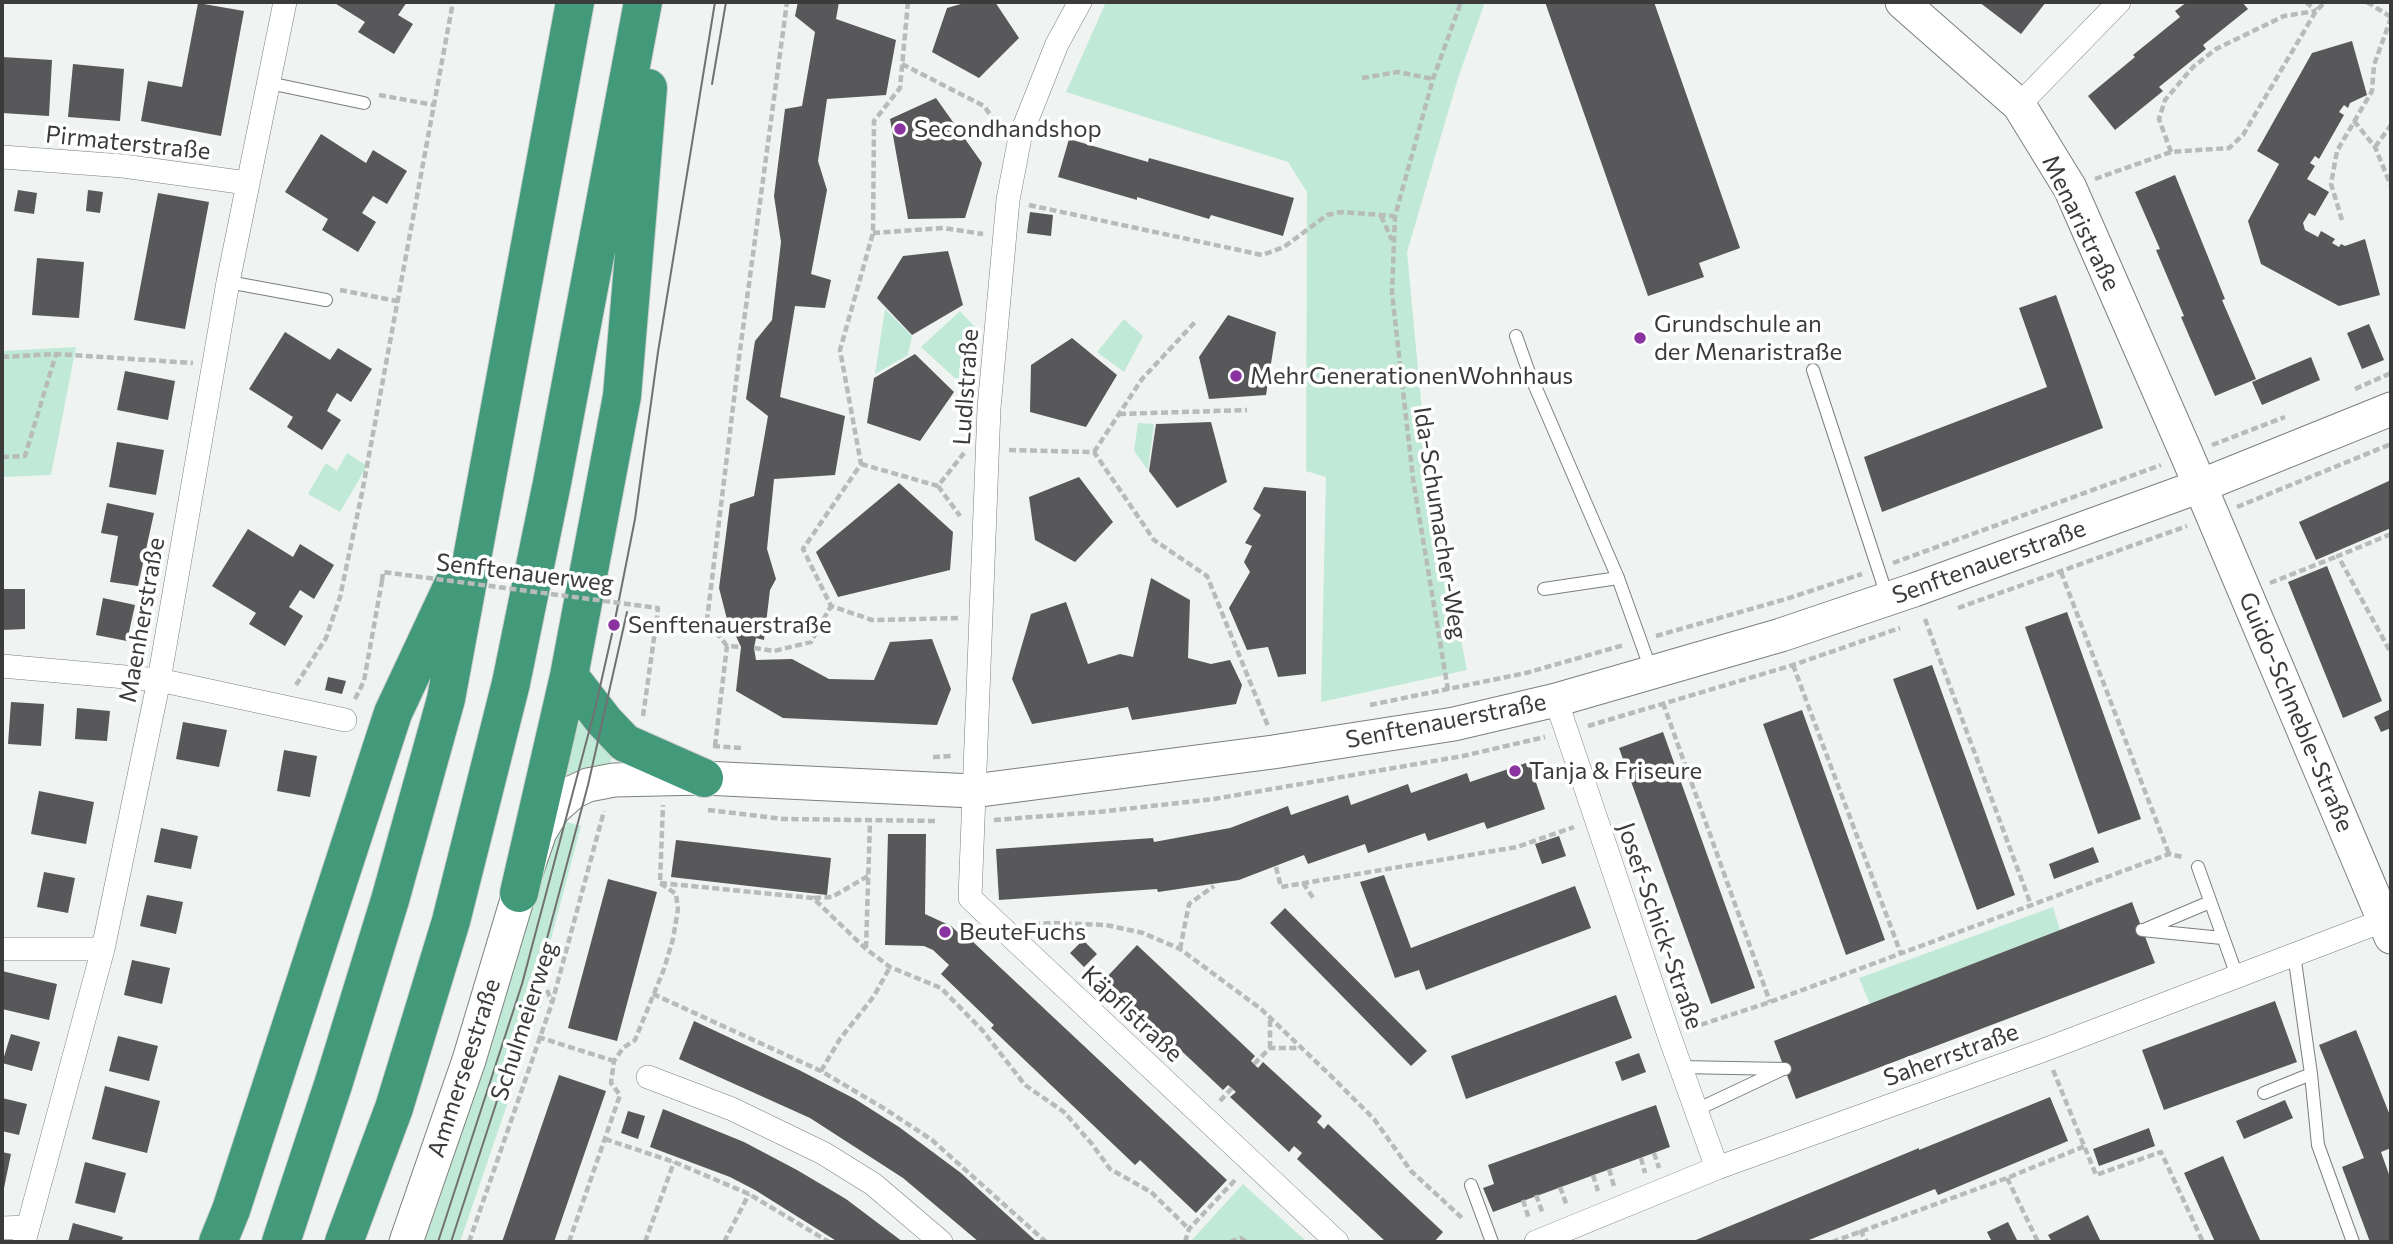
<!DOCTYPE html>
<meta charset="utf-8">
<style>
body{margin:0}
#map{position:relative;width:2393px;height:1244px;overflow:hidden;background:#eff3f1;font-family:Commissioner,sans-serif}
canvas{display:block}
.frame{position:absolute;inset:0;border:4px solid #3a3b3a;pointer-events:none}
</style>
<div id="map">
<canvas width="2393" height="1244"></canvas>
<div class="frame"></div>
</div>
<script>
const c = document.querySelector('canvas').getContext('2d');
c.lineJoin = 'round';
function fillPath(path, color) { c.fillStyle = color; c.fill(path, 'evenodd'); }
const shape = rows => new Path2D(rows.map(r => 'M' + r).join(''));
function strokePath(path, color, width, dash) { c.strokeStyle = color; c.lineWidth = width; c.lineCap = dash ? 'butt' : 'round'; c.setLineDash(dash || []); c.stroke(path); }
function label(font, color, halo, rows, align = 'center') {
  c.font = font + ' Commissioner,sans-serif'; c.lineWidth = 7; c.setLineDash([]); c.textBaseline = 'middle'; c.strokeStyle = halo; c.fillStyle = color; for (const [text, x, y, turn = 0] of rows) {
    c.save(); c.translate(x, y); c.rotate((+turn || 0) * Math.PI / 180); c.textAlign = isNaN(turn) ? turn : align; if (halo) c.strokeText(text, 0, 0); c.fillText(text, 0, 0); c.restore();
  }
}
fillPath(shape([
 [1106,2,1485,2,1458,78,1407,252,1428,476,1467,670,1321,702,1326,477,1306,471,1307,192,1288,162,1066,92],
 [885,309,912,336,908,355,875,374],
 [960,311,976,328,968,390,921,347],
 [1124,319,1143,336,1124,372,1097,352],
 [76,347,51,475,2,477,2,351],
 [1138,423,1154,424,1148,470,1134,451],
 [347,453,367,466,340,512,308,494,326,463,337,471],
 [576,707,615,743,608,774,558,784],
 [559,820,581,826,538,988,546,991,460,1242,424,1242,440,1198],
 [2053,907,2060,930,1870,1004,1859,978],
 [1243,1184,1307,1242,1190,1242]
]), '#c1e9d8');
fillPath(shape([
 [333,2,407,2,398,15,413,24,394,54,358,32,365,22],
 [798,2,839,2,836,19,896,40,886,95,827,99,818,161,827,190,811,274,831,280,825,308,795,306,780,397,845,416,835,475,774,479,767,549,776,579,770,590,764,640,756,638,754,648,756,660,792,659,829,679,874,680,890,642,932,639,951,689,937,725,783,718,736,691,741,647,734,632,730,631,719,588,730,504,754,496,768,416,746,399,755,341,772,320,781,242,774,196,785,109,802,106,815,32,795,16],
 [968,2,995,2,1019,38,979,78,932,52,947,8],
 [1545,2,1654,2,1740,248,1699,263,1704,277,1648,296],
 [1979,2,2046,2,2021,34],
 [2187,2,2242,2,2248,9,2203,45,2206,49,2159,87,2163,91,2115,130,2088,96,2135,57,2133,55,2180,17,2175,11],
 [198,3,244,11,221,136,141,121,148,81,182,87],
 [2352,41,2367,95,2350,103,2348,108,2344,105,2339,112,2344,115,2319,159,2315,156,2310,163,2315,166,2307,179,2329,192,2315,216,2309,213,2303,223,2305,230,2318,237,2321,231,2335,239,2332,243,2339,247,2341,244,2345,246,2365,239,2380,295,2339,306,2261,264,2248,221,2279,164,2257,151,2312,53],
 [2,57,52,60,49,116,2,113],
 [73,64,124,69,120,121,68,117],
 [936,98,982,163,965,218,908,219,890,119],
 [321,134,366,163,373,150,407,171,387,204,373,196,362,213,376,222,358,252,322,230,328,219,285,192],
 [1069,139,1148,162,1149,158,1294,198,1283,236,1211,215,1209,219,1137,197,1137,200,1058,177],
 [2175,175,2225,299,2222,300,2256,379,2215,396,2181,317,2184,316,2156,250,2160,249,2135,192],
 [18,190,37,193,34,214,14,211],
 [88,190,103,192,100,213,86,211],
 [158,193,209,202,185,329,134,320],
 [1030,212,1053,215,1051,236,1027,233],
 [948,251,963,305,912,335,877,298,903,256],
 [37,258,84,262,79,318,32,315],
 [2056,295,2103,428,1882,512,1864,457,2047,387,2019,308],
 [1228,315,1276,332,1266,395,1209,399,1199,357],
 [2369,324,2384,360,2362,369,2347,333],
 [285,332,330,360,338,348,372,369,351,402,337,393,332,401,327,411,341,420,322,450,287,427,293,417,249,389],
 [1072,338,1117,375,1086,427,1030,412,1031,365],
 [915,354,954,392,920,441,867,423,874,378],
 [2311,357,2320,380,2262,405,2252,382],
 [125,371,175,381,168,420,117,410],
 [1211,422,1227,482,1177,508,1149,471,1156,424],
 [117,442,164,450,156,495,109,487],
 [1079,477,1113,522,1075,562,1035,540,1029,497],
 [2391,480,2391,528,2316,560,2299,522],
 [899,483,953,532,950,570,838,597,816,552],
 [1264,487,1306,491,1306,674,1278,677,1268,647,1247,650,1229,608,1250,572,1244,562,1252,546,1245,543,1261,515,1253,509],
 [107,503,154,513,138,586,110,582,118,536,101,533],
 [248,529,293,557,300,544,334,565,314,599,300,590,289,607,303,616,285,646,249,624,256,613,212,586],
 [2327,566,2382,701,2343,718,2288,582],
 [1151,578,1190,600,1188,658,1211,664,1230,660,1242,685,1236,704,1132,720,1128,707,1032,724,1012,679,1031,614,1066,602,1088,664,1120,654,1133,657],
 [2,589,25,589,25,629,2,630],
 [103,598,135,605,127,641,96,635],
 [2067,612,2141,819,2098,834,2025,627],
 [1932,665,2015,895,1977,910,1893,679],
 [328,677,346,681,342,694,325,690],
 [11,702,44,704,41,746,8,744],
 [77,708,110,711,107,741,75,739],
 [2391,709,2391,728,2381,732,2374,717],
 [1802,710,1885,940,1846,955,1763,724],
 [183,722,227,730,219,767,176,759],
 [1663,732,1755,988,1711,1004,1619,748],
 [284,750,317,756,310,797,277,791],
 [1529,762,1545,809,1487,829,1484,822,1428,841,1425,833,1368,853,1365,844,1308,864,1304,855,1239,880,1158,892,1157,889,999,900,996,849,1153,838,1154,842,1230,828,1288,806,1291,815,1348,795,1351,805,1408,784,1411,793,1467,773,1470,782],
 [39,791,94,802,86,844,31,834],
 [161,828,198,836,191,869,154,862],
 [888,834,926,834,925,914,951,926,969,943,972,941,1227,1180,1196,1213,1140,1160,1135,1165,991,1028,994,1025,941,974,949,965,933,950,924,946,885,945],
 [1559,836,1566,856,1542,864,1535,844],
 [676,840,831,858,827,895,671,877],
 [2093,847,2099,862,2054,879,2049,864],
 [44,872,75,878,68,913,37,907],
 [1384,875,1411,948,1575,886,1591,928,1426,990,1419,970,1395,978,1360,882],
 [608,879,657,892,617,1041,568,1028],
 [147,895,183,902,176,934,140,926],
 [2132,902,2155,963,1796,1099,1774,1041],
 [1285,908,1427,1051,1411,1066,1270,923],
 [1083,940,1097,954,1084,967,1070,953],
 [1137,945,1255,1056,1251,1061,1258,1068,1263,1062,1322,1116,1317,1122,1324,1129,1328,1124,1443,1232,1434,1242,1386,1242,1297,1159,1302,1153,1294,1146,1289,1152,1230,1097,1236,1092,1228,1085,1223,1090,1105,979],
 [132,960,170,968,162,1004,124,995],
 [2,971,57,984,49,1020,2,1009],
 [1616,995,1632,1038,1466,1099,1451,1056],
 [2275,1001,2297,1062,2164,1110,2142,1050],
 [694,1021,799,1070,855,1099,899,1127,961,1173,1037,1242,979,1242,903,1178,810,1118,679,1059],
 [2356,1030,2391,1118,2391,1148,2381,1152,2391,1180,2391,1242,2370,1242,2342,1167,2364,1158,2319,1045],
 [11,1034,40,1042,32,1071,2,1063],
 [118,1036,158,1046,149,1081,109,1071],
 [1639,1053,1646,1072,1622,1081,1615,1062],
 [559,1075,606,1091,554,1242,502,1242],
 [105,1086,160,1101,147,1153,92,1139],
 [2050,1097,2068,1141,1938,1195,1935,1189,1804,1242,1691,1242,1919,1148,1919,1150],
 [2,1098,27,1104,19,1135,2,1131],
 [2285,1100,2293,1118,2244,1139,2236,1121],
 [1656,1105,1670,1147,1493,1212,1483,1188,1494,1184,1488,1165],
 [663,1109,744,1142,797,1170,846,1199,903,1242,838,1242,755,1190,730,1177,650,1147],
 [628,1111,645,1116,638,1139,621,1133],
 [2149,1128,2155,1146,2099,1166,2093,1149],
 [2,1152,11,1154,4,1188,2,1188],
 [2223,1156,2247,1211,2261,1242,2215,1242,2184,1173],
 [85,1162,126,1173,115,1213,75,1203],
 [2088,1215,2101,1242,2052,1242,2048,1235],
 [2008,1222,2018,1242,1992,1242,1987,1232],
 [73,1223,123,1237,121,1242,68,1242]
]), '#585759');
const lane = shape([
 [269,83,364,103],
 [228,282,326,300],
 [1516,336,1528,370,1618,578,1651,670],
 [1813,370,1887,596],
 [1544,589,1618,578],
 [2198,867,2237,976],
 [2146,929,2210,902],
 [2142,930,2222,938],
 [1680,1067,1785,1069],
 [2311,1074,2318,1145,2353,1242],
 [2264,1093,2311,1074,2294,954],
 [1696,1110,1781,1070],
 [1471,1185,1492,1242]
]);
const street = shape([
 [1080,2,1057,44,1020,137,1008,200,989,408,970,898,1337,1242],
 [2019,105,2119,2],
 [2,157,123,166,247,183],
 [2,666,159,680,345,720],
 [1556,700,1669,1035,1717,1168],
 [2,949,103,949],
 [648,1077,732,1109,823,1153,873,1184,941,1242],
 [2,1228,28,1227],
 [24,1242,103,949,159,680,228,282,285,2],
 [1536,1242,1717,1168,2044,1050,2385,920]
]);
const secondary = shape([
 [1902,2,2019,105,2070,188,2187,455,2391,937],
 [406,1242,469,1060,519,893,540,832,554,809,573,792,588,785,614,780,704,778,973,791,1273,752,1454,724,1556,700,1781,635,1914,590,2200,486,2391,409]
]);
const highway = shape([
 [569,676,604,721,625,743,704,778],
 [519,893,569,676,622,396,648,88],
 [218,1242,231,1210,393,713,453,585],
 [281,1242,333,1085,390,900,446,699,575,2],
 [344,1242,394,1108,451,921,511,683,552,483,643,2]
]);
strokePath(lane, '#7c7f7d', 14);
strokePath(street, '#7c7f7d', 24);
strokePath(secondary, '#7c7f7d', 35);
strokePath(highway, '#d0d0d0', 40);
strokePath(shape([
 [908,2,900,88,874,121,873,233,840,350,861,464,803,549,831,606,872,620,960,618],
 [2306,2,2316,11],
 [2367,2,2391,17],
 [902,64,984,106,999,127],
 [1362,78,1398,72,1433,79],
 [379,95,434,105],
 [2354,121,2375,147,2391,186],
 [2375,147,2391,125],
 [2171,152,2159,119,2165,100,2193,67,2216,49,2284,16,2316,11],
 [2095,179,2171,152,2229,148,2243,135,2316,11,2325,2],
 [1029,205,1262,255,1284,247,1327,215,1341,212,1394,216],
 [1381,216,1392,240],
 [2342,220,2331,184,2337,151,2372,91,2374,65,2391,18],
 [873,233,943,228,983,234],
 [340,290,397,301],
 [2,357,56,354,193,363],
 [2355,389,2391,373],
 [1119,414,1247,410],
 [2212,445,2285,417],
 [1009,450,1094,452,1154,540,1207,576,1268,726],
 [1094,452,1142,379,1197,320],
 [2,457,25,456,56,354],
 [861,464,938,486,964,453],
 [938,486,960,516],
 [2237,507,2391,444],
 [2391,534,2338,556,2391,653],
 [1893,563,2161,465],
 [2061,572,2169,854],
 [2270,583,2338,556],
 [1958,608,2187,526],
 [1925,619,2031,905],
 [1656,636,1786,599,1862,574],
 [727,646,707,620,739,358,787,2],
 [754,648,774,651,811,642,831,606],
 [1793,665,1901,954],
 [296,685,326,638,340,597,362,493,453,2],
 [1448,690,1413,479,1392,293,1395,216,1433,79,1461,2],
 [355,699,364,681,382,581],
 [1663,703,1770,1002],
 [1370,705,1526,673,1624,645],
 [643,716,657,617],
 [1588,726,1793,665,1900,628],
 [713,746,742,748],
 [715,746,727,646,741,647],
 [933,757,952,756],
 [708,810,784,819,936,821],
 [994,820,1098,812,1214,799,1463,756,1545,737],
 [1276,867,1281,887,1517,847,1574,827],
 [660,883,813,898,866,949,890,967,941,988,983,1031,1025,1085,1064,1112,1092,1144,1110,1169,1151,1192,1189,1229],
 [1303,883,1314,899],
 [814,898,832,897,868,876],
 [1033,924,1054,923,1106,925,1143,933,1180,949,1261,1009,1331,1076,1374,1119,1411,1171,1460,1216,1462,1219],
 [866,948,870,821],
 [1180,949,1189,904,1214,886],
 [547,990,552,1003],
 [653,994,821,1071,885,1109,932,1140,1046,1242],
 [1691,1028,1770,1002,2169,854,2183,857],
 [538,1037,614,1061],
 [1270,1048,1270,1019],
 [1254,1064,1270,1048,1300,1048],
 [2053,1070,2096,1175,2161,1152,2203,1242],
 [821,1071,840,1039,874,996,890,967],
 [1220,1101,1232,1088],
 [605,1139,674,1162,749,1194,829,1242],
 [1654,1153,1659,1168],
 [1641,1158,1645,1173],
 [1609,1169,1614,1186],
 [1593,1175,1598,1191],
 [2007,1178,2038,1242],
 [1560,1187,1567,1206],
 [1536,1195,1543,1214],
 [1523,1200,1529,1219],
 [1860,1230,1867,1242],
 [469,1242,552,1003,604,811],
 [569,1242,620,1095,611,1083,614,1061,623,1048,635,1040,664,969,673,939,678,909,676,894,660,883,663,805],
 [645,1242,674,1162],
 [724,1242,749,1194],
 [1185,1242,1189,1229,1236,1179],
 [1230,1242,1241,1238,1246,1242],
 [1832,1242,2007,1178,2085,1146]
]), '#b7bbb9', 4.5, [7, 3.5]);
strokePath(lane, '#fff', 12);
strokePath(street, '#fff', 23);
strokePath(secondary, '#fff', 33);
strokePath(highway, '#429a7b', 38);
strokePath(shape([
 [712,84,726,2],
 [438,1242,522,984,595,709,614,625,635,519,658,352,715,2],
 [451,1242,534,987,588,785,627,612]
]), '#707170', 2);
strokePath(shape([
 [382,581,383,572,658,608,657,617]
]), '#b7bbb9', 4.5, [7, 3.5]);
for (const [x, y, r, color] of [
 [900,129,7,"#8b33a0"],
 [1640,338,7,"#8b33a0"],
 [1236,376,7,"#8b33a0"],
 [614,625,7,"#8b33a0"],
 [1515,771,7,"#8b33a0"],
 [945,932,7,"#8b33a0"]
]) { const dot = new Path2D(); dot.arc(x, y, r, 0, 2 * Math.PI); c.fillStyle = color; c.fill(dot); strokePath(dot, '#fff', 2.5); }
label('24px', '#3a3b3a', '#fff', [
 ["Secondhandshop",914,129],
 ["Grundschule an",1654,324],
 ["der Menaristraße",1654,352],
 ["MehrGenerationenWohnhaus",1250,376],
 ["Senftenauerstraße",628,625],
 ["Tanja & Friseure",1529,771],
 ["BeuteFuchs",959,932]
], 'left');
label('24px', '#3a3b3a', '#fff', [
 ["Pirmaterstraße",128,143,6],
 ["Menaristraße",2081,223,64],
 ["Ludlstraße",966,387,-86],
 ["Ida-Schumacher-Weg",1440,523,81],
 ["Senftenauerstraße",1989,562,-20],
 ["Senftenauerweg",525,573,7],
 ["Maenherstraße",142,620,-80],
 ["Guido-Schneble-Straße",2296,712,67],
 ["Senftenauerstraße",1446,721,-11],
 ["Josef-Schick-Straße",1660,926,71],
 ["Käpflstraße",1132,1014,43],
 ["Schulmeierweg",524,1021,-72],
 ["Saherrstraße",1951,1055,-20],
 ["Ammerseestraße",464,1068,-72]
]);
</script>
